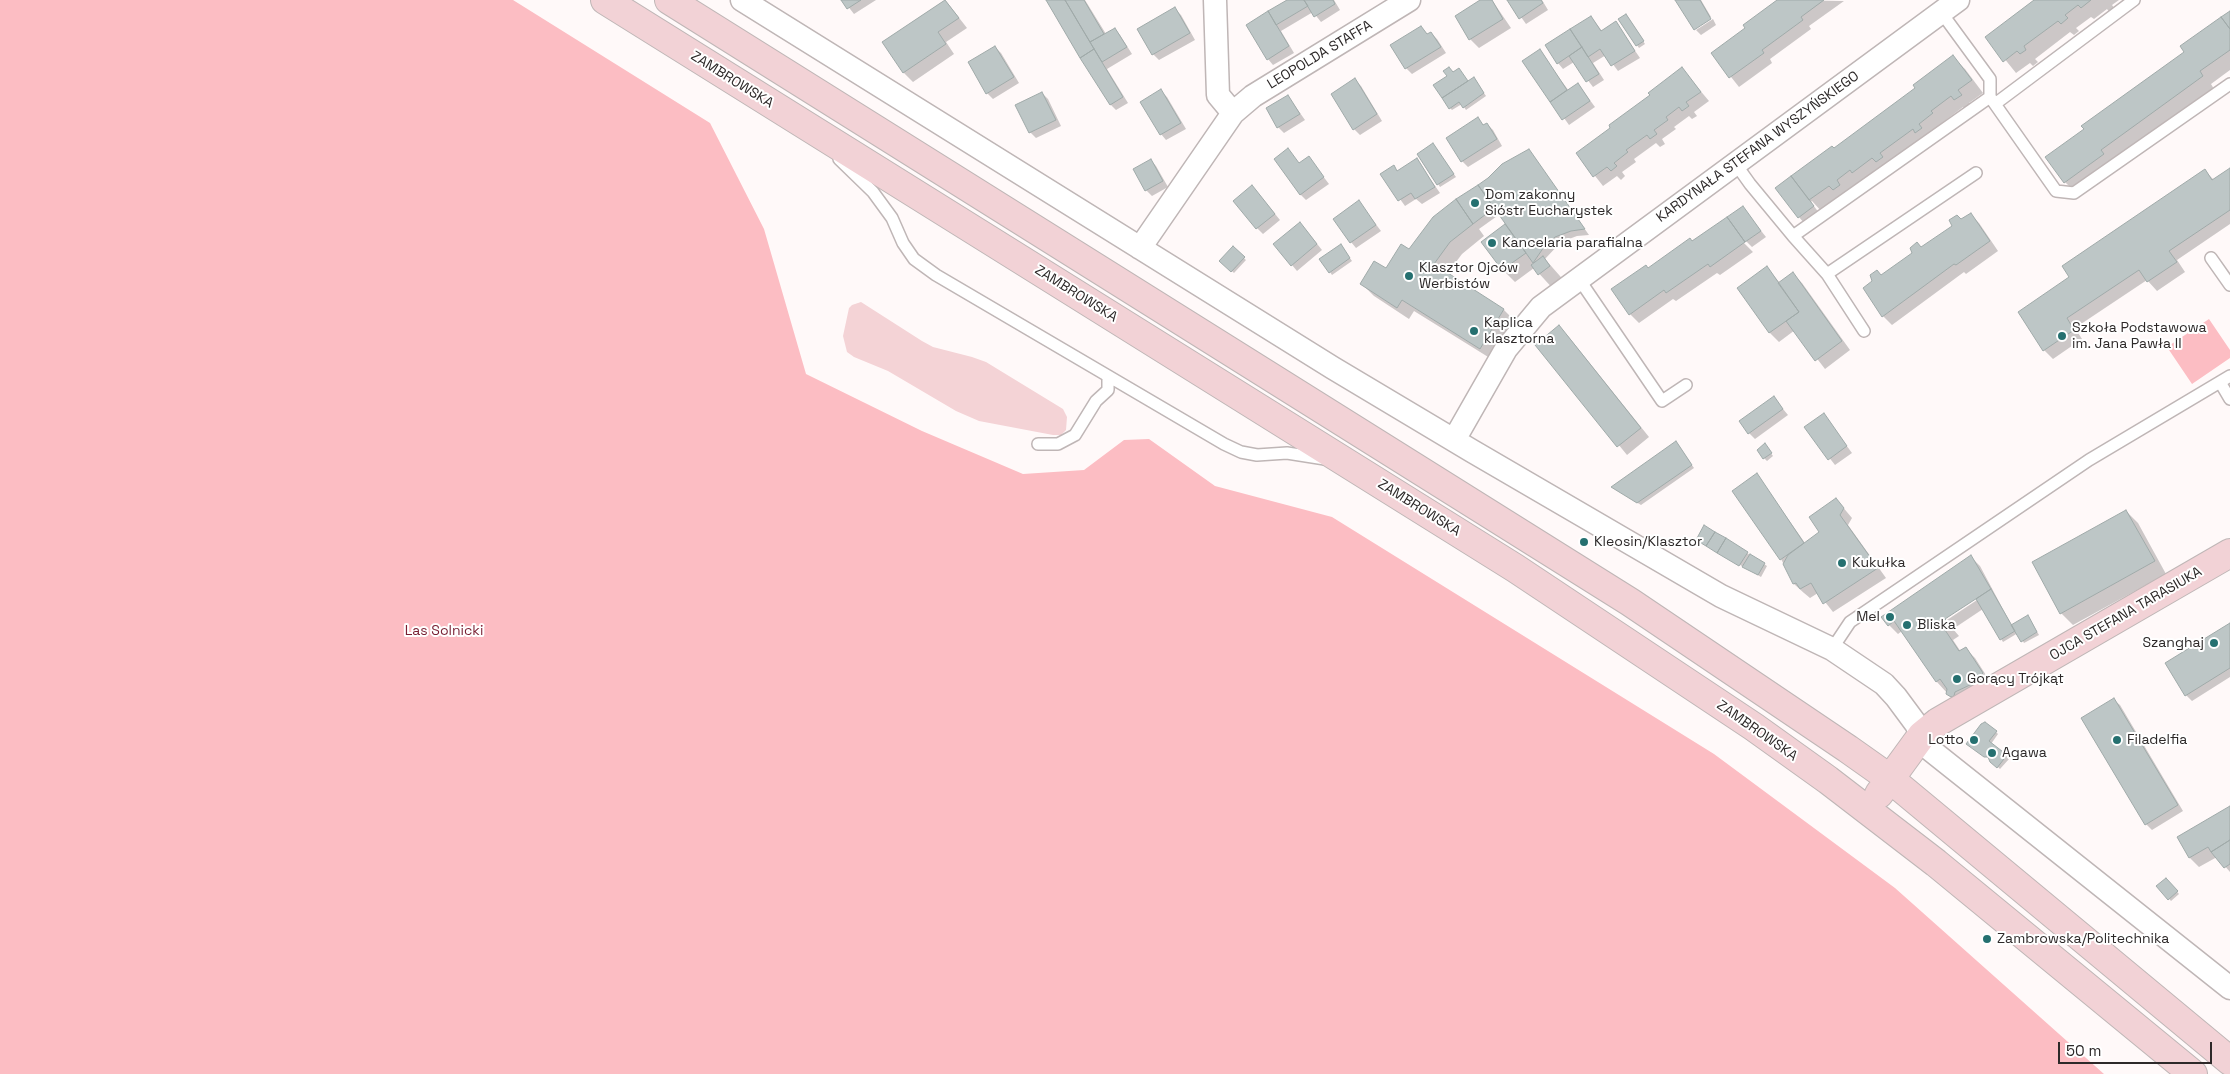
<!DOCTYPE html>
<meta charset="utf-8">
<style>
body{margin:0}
#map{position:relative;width:2230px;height:1074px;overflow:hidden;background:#fff9f9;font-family:"Space Grotesk",sans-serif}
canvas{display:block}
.scale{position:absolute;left:2058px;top:1042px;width:154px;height:22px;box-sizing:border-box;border:2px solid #2d2929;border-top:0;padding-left:6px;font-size:15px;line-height:18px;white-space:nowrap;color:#2d2929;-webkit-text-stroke:4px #fff;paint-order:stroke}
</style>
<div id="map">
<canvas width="2230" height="1074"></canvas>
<div class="scale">50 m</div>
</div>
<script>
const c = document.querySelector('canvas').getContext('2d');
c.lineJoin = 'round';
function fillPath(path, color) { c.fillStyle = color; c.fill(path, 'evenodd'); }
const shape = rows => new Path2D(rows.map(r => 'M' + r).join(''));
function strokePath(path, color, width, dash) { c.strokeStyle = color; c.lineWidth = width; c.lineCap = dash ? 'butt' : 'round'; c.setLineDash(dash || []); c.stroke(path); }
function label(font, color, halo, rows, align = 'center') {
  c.font = font + ' "Space Grotesk",sans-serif'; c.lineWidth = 4; c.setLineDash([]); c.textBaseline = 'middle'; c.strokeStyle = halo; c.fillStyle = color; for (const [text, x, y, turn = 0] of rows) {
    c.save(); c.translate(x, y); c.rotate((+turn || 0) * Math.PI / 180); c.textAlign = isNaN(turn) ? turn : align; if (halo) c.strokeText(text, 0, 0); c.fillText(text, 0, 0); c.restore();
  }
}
fillPath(shape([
 [0,0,513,0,710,123,764,229,806,374,922,431,1023,474,1084,470,1124,440,1149,439,1215,486,1332,517,1714,754,1895,888,2104,1074,0,1074],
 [2209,319,2230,350,2230,358,2192,384,2167,347]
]), '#fcbdc3');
fillPath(shape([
 [861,302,922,341,933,347,972,357,986,362,1063,409,1067,417,1066,430,1061,435,1053,435,979,421,956,411,888,371,854,357,847,352,843,336,849,308,852,305]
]), '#f4d3d6');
fillPath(shape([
 [843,0,876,0,854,14],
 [1047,0,1085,0,1106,34,1115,29,1120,35,1132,54,1107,69,1128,103,1116,110,1111,105],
 [1289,0,1334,0,1340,10,1321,22,1313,12,1281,31,1294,53,1273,65,1268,59,1247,25],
 [1483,0,1492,0,1511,28,1479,48,1470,39],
 [1509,0,1542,0,1548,10,1526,24],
 [1677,0,1701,0,1711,17,1694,28],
 [1779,0,1844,1,1809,26,1811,29,1770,59,1772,63,1739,87,1712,53,1747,28],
 [2036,0,2119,0,2112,5,2115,9,2110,13,2107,9,2094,19,2091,17,2076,28,2079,31,2074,35,2070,32,2035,59,2038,62,2033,66,2030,63,2016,73,1987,37],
 [946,1,967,28,946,42,954,54,913,82,904,73,884,43],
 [1175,9,1181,15,1195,40,1159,60,1153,54,1139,30],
 [2230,12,2230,70,2211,84,2214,89,2077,194,2065,182,2186,52],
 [1591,17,1602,31,1616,23,1640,58,1618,71,1606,55,1593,63,1604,80,1593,87,1574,62,1563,69,1558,63],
 [1628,18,1645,44,1639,48,1637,45],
 [1713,19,1716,25,1701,35,1696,30],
 [1421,27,1428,35,1431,33,1437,39,1446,53,1412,74,1406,68],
 [995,47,1001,53,1019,83,993,99,987,93],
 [1539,51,1569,91,1578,84,1595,107,1569,125,1524,62],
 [1953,57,1965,69,1983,93,1969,103,1973,107,1967,111,1963,107,1942,123,1944,126,1822,212,1812,201,1811,202,1819,213,1804,223,1799,217,1834,150,1917,88],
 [1682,69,1709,101,1694,112,1697,116,1692,119,1689,116,1674,127,1676,129,1662,139,1665,144,1660,147,1656,143,1634,159,1636,162,1622,172,1625,176,1621,180,1617,176,1603,186,1577,153,1612,128],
 [1452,71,1468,82,1476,81,1486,96,1466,110,1462,104,1452,110,1450,108,1448,77],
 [1355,80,1361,86,1382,121,1360,135,1354,129],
 [1161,91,1167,97,1186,129,1166,140,1161,134],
 [1042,93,1048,99,1061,126,1036,138,1030,132],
 [1288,96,1305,120,1284,133,1278,127],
 [1478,119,1484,126,1487,124,1493,130,1502,146,1468,167,1462,161],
 [1433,144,1456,177,1440,187,1418,154],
 [1534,157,1589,235,1577,236,1561,242,1545,259,1567,284,1556,292,1534,268,1515,282,1503,270,1483,242,1505,226,1511,229,1500,214,1479,229,1484,236,1462,254,1447,274,1504,310,1516,322,1493,360,1414,311,1409,319,1374,296,1362,284,1387,270,1409,251,1457,200,1489,179],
 [1309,158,1329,184,1306,200,1300,194,1300,164],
 [1151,160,1156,166,1168,187,1152,196,1146,190],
 [1417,160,1440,193,1422,204,1416,199,1405,206,1382,174,1393,167,1398,172],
 [2230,169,2230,224,2177,260,2185,272,2157,291,2147,280,2075,328,2082,339,2053,359,2044,350,2071,278,2205,171,2214,180],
 [1258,193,1280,220,1263,234,1257,228],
 [1359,202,1381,231,1356,248,1351,242],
 [1743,208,1766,237,1752,247,1742,237,1740,239,1753,252,1720,275,1717,273,1676,301,1673,299,1639,323,1630,314,1649,269],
 [1970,214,1979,223,1998,251,1966,274,1964,272,1892,325,1883,316,1874,282],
 [1306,230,1322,250,1297,271,1292,265],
 [1233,248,1246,260,1234,273,1221,261],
 [1343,248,1352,261,1332,275,1330,272],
 [1767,268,1780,283,1793,274,1802,283,1850,350,1825,369,1795,330,1779,342,1770,333],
 [1568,336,1649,437,1627,455,1537,345],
 [1774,398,1788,415,1755,439,1749,433],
 [1824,415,1852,453,1835,465,1806,428],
 [1678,445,1694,468,1641,505,1615,489],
 [1767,448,1773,456,1767,461,1764,458],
 [1757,475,1805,543,1821,532,1836,499,1852,518,1848,525,1886,578,1833,612,1818,593,1810,598,1804,593,1794,584,1781,559],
 [2126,511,2138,523,2166,574,2073,625,2061,613],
 [1700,542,1747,553,1767,566,1761,577],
 [1971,557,1980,566,2012,626,2030,619,2039,635,2024,643,2018,633,2003,642,1983,609,1953,629,1959,636,1953,640,1961,652,1966,649,1975,658,1991,683,1959,706,1937,682,1902,631,1898,634,1889,625],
 [1977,597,1977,600,1941,624,1939,622],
 [2230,624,2230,677,2192,701,2186,695],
 [2114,700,2120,705,2183,811,2152,830,2146,824],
 [1996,732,1998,734,1991,744,2009,759,2000,769,1990,759,1970,746],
 [2230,808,2230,872,2217,857,2199,867,2190,858,2179,837],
 [2166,879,2179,894,2171,901,2158,886]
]), '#0003');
const building = shape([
 [841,0,861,0,847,9,841,0],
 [945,0,959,18,938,32,946,44,903,73,882,42,945,0],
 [1046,0,1065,0,1094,49,1080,58,1046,0],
 [1065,0,1084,0,1104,34,1090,42,1065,0],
 [1287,0,1304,0,1308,6,1276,25,1268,11,1287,0],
 [1304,0,1333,0,1335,4,1314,17,1304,0],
 [1480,0,1492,0,1503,19,1469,40,1455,16,1480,0],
 [1507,0,1541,0,1543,3,1519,19,1507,0],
 [1675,0,1700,0,1711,19,1694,30,1675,0],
 [1777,0,1824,0,1801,17,1803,20,1762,50,1764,53,1729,78,1711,53,1745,28,1743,25,1777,0],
 [2034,0,2091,0,2081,8,2078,5,2065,15,2068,18,2061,24,2058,21,2024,46,2026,50,2020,54,2017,51,2003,62,1985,37,2034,0],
 [1175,7,1190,33,1152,55,1137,29,1175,7],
 [1268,11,1289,46,1267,60,1246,25,1268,11],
 [2230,11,2230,29,2221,17,2230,11],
 [1626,14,1644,41,1636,46,1618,19,1626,14],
 [1591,16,1601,31,1616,21,1635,51,1611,66,1600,49,1588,57,1570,29,1591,16],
 [2221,17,2230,29,2230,50,2200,71,2203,76,2101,150,2104,154,2064,183,2045,157,2084,129,2081,126,2184,52,2180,46,2221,17],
 [1421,26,1427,34,1431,32,1441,47,1405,69,1390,45,1421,26],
 [1115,28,1127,47,1102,62,1090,42,1115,28],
 [1570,29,1582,47,1557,64,1545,45,1570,29],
 [995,46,1014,77,986,94,968,62,995,46],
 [1582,47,1599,74,1586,82,1569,56,1582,47],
 [1094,49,1123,97,1110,105,1080,58,1094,49],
 [1540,49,1567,90,1550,102,1522,61,1540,49],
 [1953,55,1972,80,1958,90,1962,95,1954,100,1951,96,1931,111,1933,113,1919,124,1922,128,1915,133,1913,129,1880,153,1883,157,1876,162,1872,158,1852,173,1850,170,1837,180,1840,185,1833,190,1829,186,1809,200,1791,176,1832,146,1834,148,1915,88,1913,85,1953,55],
 [1449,67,1453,72,1459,68,1468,81,1442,98,1433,85,1447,76,1443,71,1449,67],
 [1682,67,1701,92,1686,102,1689,106,1682,111,1679,107,1666,117,1668,120,1654,130,1657,134,1650,139,1647,135,1626,150,1628,152,1614,163,1617,166,1611,171,1607,167,1593,177,1576,153,1610,128,1609,125,1650,95,1648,93,1682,67],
 [1474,77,1484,93,1463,108,1459,102,1449,109,1442,98,1474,77],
 [1355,78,1377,114,1353,130,1331,94,1355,78],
 [1578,83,1590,101,1562,120,1550,102,1578,83],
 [1161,89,1181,123,1160,135,1140,102,1161,89],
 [1042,92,1056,120,1029,133,1015,105,1042,92],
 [1288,95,1300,114,1277,128,1266,108,1288,95],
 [1478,117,1483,125,1487,123,1497,139,1461,162,1446,138,1478,117],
 [1433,143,1454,174,1437,185,1417,154,1433,143],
 [1288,148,1299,163,1309,156,1324,177,1300,195,1274,159,1288,148],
 [1529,149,1585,229,1571,231,1555,237,1544,247,1533,263,1478,185,1488,178,1502,164,1529,149],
 [1417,158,1435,187,1415,199,1411,193,1398,201,1380,174,1394,165,1397,171,1417,158],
 [1151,159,1163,181,1145,191,1133,169,1151,159],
 [2230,168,2230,210,2169,251,2177,262,2147,282,2139,270,2067,318,2074,330,2043,351,2018,312,2069,277,2062,266,2205,169,2212,180,2230,168],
 [1791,176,1814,206,1798,218,1775,188,1791,176],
 [1252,185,1275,214,1256,229,1233,201,1252,185],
 [1478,185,1494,208,1473,224,1456,199,1478,185],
 [1456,199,1473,224,1450,242,1434,264,1504,309,1480,349,1402,300,1397,308,1360,284,1374,261,1386,268,1401,244,1409,249,1433,217,1456,199],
 [1359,200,1376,225,1350,243,1333,219,1359,200],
 [1743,206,1761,231,1745,242,1727,217,1743,206],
 [1971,213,1990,241,1956,265,1954,264,1882,317,1863,288,1872,281,1870,275,1877,270,1881,275,1912,253,1910,248,1917,242,1921,247,1952,226,1949,220,1957,215,1961,219,1971,213],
 [1727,217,1745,242,1710,267,1708,264,1666,293,1664,290,1629,315,1611,289,1646,265,1648,268,1690,238,1692,241,1727,217],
 [1300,222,1317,244,1291,266,1273,244,1300,222],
 [1505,224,1526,253,1502,270,1481,242,1505,224],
 [1341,244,1350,258,1329,273,1319,259,1341,244],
 [1233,246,1245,257,1231,272,1219,261,1233,246],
 [1543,256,1550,266,1538,275,1531,265,1543,256],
 [1767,266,1799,312,1769,333,1737,288,1767,266],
 [1793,272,1842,341,1815,361,1786,321,1799,312,1778,283,1793,272],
 [1559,325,1641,428,1617,447,1535,345,1559,325],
 [1774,396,1783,409,1748,434,1739,421,1774,396],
 [1824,413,1847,446,1828,460,1804,427,1824,413],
 [1676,441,1692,465,1637,503,1611,487,1676,441],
 [1765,443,1772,453,1763,459,1757,450,1765,443],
 [1757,473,1804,543,1780,560,1732,491,1757,473],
 [1836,498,1844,508,1840,515,1878,568,1823,604,1811,583,1800,589,1796,583,1793,584,1783,564,1788,555,1819,532,1809,517,1836,498],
 [2126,510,2155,561,2060,614,2032,562,2126,510],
 [1704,525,1715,532,1706,546,1696,540,1704,525],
 [1715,532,1726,538,1717,553,1706,546,1715,532],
 [1726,538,1748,552,1739,566,1717,553,1726,538],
 [1750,554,1765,563,1758,575,1742,567,1750,554],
 [1971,555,1991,589,1945,619,1951,627,1945,630,1959,651,1966,647,1983,673,1972,684,1955,692,1954,696,1951,697,1946,694,1947,689,1940,679,1936,682,1894,621,1888,626,1881,617,1971,555],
 [1991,589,2015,631,2000,640,1976,599,1991,589],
 [2028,615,2037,632,2021,642,2011,625,2028,615],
 [2230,623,2230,668,2185,696,2165,663,2230,623],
 [2114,698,2178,805,2145,825,2081,718,2114,698],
 [1985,722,1997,731,1989,741,2007,755,1997,768,1990,762,1988,757,1984,757,1966,744,1981,724,1985,722],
 [2230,806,2230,840,2211,852,2208,847,2189,858,2177,837,2230,806],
 [2230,840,2230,864,2224,868,2211,852,2230,840],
 [2166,878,2178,891,2168,900,2156,886,2166,878]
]);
fillPath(building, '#bdc6c6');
strokePath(building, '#a0aaa9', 1);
const lane = shape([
 [1941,12,1990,79,1990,97],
 [1995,104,2134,0],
 [839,159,873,192,892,218,903,243,914,259,936,275,1224,444,1241,452,1257,455,1287,453,1325,459],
 [1735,163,1750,184,1793,236,1990,97,2056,191,2074,193,2230,84],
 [1793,236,1827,274,1864,331],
 [2211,258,2230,285],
 [1827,274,1976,173],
 [1579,279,1662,401,1686,385],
 [2220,382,2230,399],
 [1038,444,1058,444,1075,435,1096,401,1108,390,1108,377],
 [1832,649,1850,622,2089,460,2230,376]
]);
const street = shape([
 [742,0,1333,368,1472,451,1721,596,1832,649,1884,684,1896,697,1916,724,1928,748,2230,988],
 [1233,113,1253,96,1409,0],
 [1140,248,1233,113,1218,95,1215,0],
 [1454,440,1506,349,1541,307,1958,0]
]);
const secondary = shape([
 [605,0,1515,568,1754,727,1828,780,1936,863,2193,1074],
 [669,0,1630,602,1848,749,1889,778,2230,1061],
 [1879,794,1922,735,1938,722,2230,553]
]);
strokePath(lane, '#bfb6b6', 14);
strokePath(street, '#bfb6b6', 25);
strokePath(secondary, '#bfb6b6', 30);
strokePath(lane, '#fff', 11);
strokePath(street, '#fff', 22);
strokePath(secondary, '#f2d2d6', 28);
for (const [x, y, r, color] of [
 [1475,203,5,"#257070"],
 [1492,243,5,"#257070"],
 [1409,276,5,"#257070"],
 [1474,331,5,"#257070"],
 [2062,336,5,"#257070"],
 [1584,542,5,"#257070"],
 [1842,563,5,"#257070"],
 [1890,617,5,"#257070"],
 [1907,625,5,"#257070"],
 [2214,643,5,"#257070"],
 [1957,679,5,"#257070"],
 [1974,740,5,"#257070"],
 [2117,740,5,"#257070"],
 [1992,753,5,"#257070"],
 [1987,939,5,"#257070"]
]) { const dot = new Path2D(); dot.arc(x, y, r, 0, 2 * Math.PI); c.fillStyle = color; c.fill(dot); strokePath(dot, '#fff', 2); }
label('14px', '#2d2929', '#fff', [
 ["LEOPOLDA STAFFA",1320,55,-31],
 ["ZAMBROWSKA",732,80,32],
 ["KARDYNAŁA STEFANA WYSZYŃSKIEGO",1758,147,-36],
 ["ZAMBROWSKA",1076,294,32],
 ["ZAMBROWSKA",1419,508,32],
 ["OJCA STEFANA TARASIUKA",2126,614,-30],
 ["ZAMBROWSKA",1757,731,35]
]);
label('14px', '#2d2929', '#fff', [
 ["Dom zakonny",1485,195],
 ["Sióstr Eucharystek",1485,211],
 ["Kancelaria parafialna",1502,243],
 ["Klasztor Ojców",1419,268],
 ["Werbistów",1419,284],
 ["Kaplica",1484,323],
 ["klasztorna",1484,339],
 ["Szkoła Podstawowa",2072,328],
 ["im. Jana Pawła II",2072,344],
 ["Kleosin/Klasztor",1594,542],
 ["Kukułka",1852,563],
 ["Mel",1880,617,"right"],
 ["Bliska",1917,625],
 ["Szanghaj",2204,643,"right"],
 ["Gorący Trójkąt",1967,679],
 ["Lotto",1964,740,"right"],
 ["Filadelfia",2127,740],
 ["Agawa",2002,753],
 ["Zambrowska/Politechnika",1997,939]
], 'left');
label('14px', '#771e31', '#fff', [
 ["Las Solnicki",444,631]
]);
</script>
